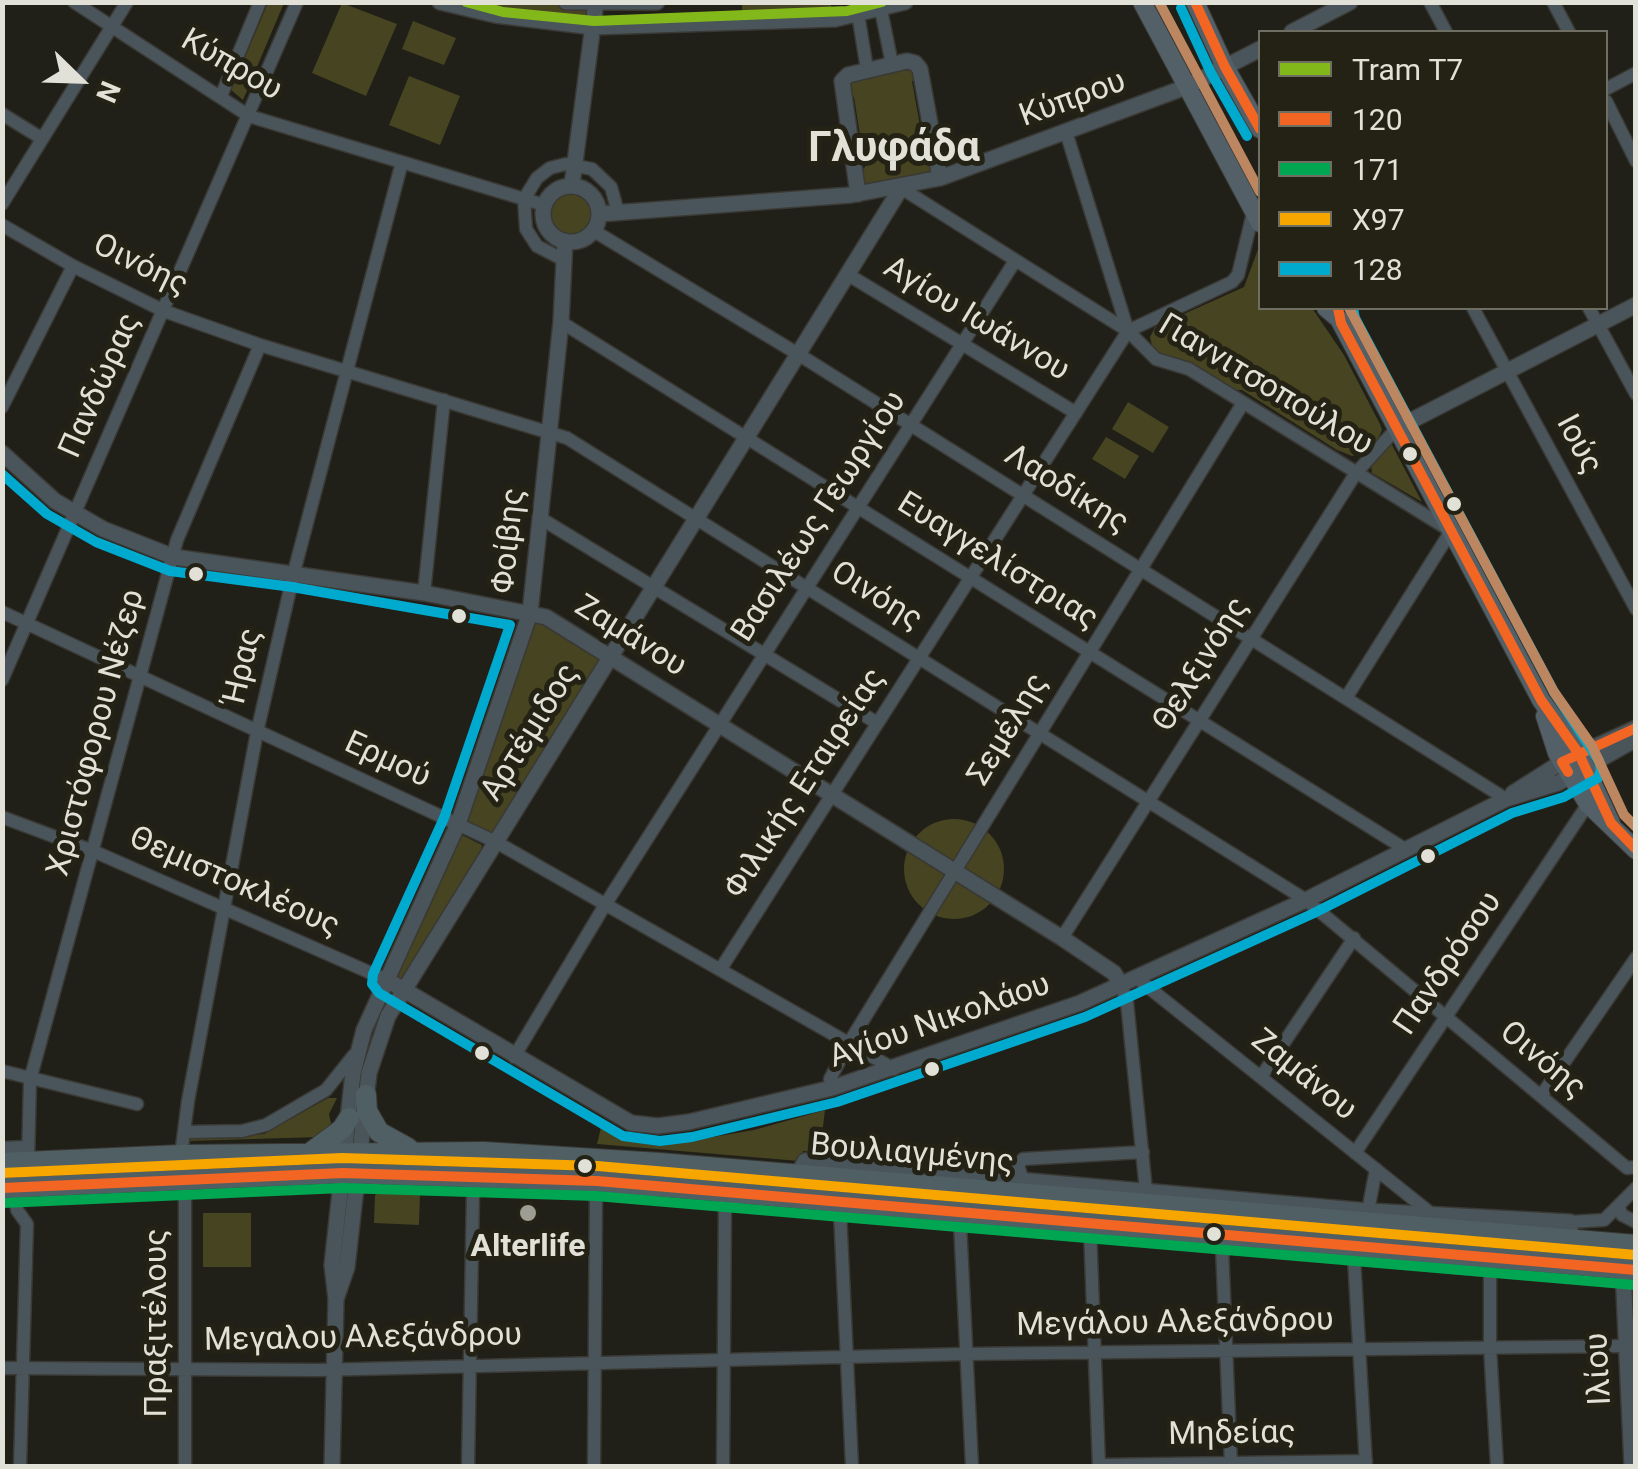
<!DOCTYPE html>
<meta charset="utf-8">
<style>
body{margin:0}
#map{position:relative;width:1638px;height:1469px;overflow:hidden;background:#201f18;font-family:Roboto,sans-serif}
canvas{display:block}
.frame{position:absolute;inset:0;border:5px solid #e1e1d7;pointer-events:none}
.legend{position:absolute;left:1258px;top:30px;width:350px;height:280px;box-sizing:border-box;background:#232214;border:2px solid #6f6e62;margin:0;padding:12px 18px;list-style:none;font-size:30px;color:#e1e1d7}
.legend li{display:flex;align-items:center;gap:20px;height:50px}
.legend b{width:50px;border:2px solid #6f6e62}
.north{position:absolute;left:30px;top:30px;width:100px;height:100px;-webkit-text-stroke:8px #232214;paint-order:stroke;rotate:113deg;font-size:28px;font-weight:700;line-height:40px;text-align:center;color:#e1e1d7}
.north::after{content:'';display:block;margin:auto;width:35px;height:45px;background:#e1e1d7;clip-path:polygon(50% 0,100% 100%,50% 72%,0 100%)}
</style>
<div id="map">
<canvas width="1638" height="1469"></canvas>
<div class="frame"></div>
<ul class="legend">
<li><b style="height:12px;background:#83b81a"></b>Tram Τ7</li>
<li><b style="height:12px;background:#f26522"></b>120</li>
<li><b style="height:12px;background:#00a651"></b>171</li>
<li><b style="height:12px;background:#f7a600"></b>X97</li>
<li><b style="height:12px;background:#00a9ce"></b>128</li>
</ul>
<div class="north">N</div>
</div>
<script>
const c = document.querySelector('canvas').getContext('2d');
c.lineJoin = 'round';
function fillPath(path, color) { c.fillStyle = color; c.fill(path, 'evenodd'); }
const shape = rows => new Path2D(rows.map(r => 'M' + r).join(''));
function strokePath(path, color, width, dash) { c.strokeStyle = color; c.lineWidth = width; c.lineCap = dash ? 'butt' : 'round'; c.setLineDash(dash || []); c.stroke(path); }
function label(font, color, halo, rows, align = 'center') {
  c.font = font + ' Roboto,sans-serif'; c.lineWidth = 10; c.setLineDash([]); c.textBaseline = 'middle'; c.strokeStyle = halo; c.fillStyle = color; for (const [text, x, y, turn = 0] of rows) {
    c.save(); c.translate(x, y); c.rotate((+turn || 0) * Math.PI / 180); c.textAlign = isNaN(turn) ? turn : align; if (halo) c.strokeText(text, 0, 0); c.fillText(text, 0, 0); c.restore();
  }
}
fillPath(shape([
 [533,2,590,8,588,22,454,3],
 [268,3,284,3,243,100,231,90],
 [342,3,397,24,366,96,312,73],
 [742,3,831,3,832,14,742,17],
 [413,21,456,38,444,65,402,49],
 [904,69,912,71,918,79,912,81,926,159,934,161,932,174,865,185,860,173,865,167,854,97,846,94,849,82],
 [409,76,460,96,440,145,389,125],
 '548 214a23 23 0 1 1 46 0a23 23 0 1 1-46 0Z',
 [1260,244,1260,308,1312,308,1344,355,1380,424,1382,430,1378,439,1361,453,1352,456,1337,450,1242,390,1233,390,1167,360,1153,350,1150,337,1155,327,1244,287],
 [1128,402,1169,427,1153,453,1112,429],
 [1106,437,1139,456,1125,479,1092,459],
 [1391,443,1422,502,1372,473,1371,466],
 [536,620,603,662,496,835,466,821],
 '904 869a50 50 0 1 1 100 0a50 50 0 1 1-100 0Z',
 [462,835,482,845,480,855,403,978,399,978,397,976],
 [328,1098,337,1098,329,1114,332,1128,319,1137,188,1141,192,1137,215,1139,264,1134],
 [825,1110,820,1153,803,1151,799,1161,597,1144,602,1123,628,1141,660,1146,754,1130],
 [554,1166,645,1169,1364,1231,1635,1255,1635,1260],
 [117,1170,117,1173,77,1176,3,1179,2,1174],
 [384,1190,420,1193,419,1225,374,1223,375,1195],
 [203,1213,251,1213,251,1267,203,1267]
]), '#464421');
const minor = shape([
 [74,2,249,116,544,205],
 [863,2,858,14,867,69],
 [1430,2,1446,32],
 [1553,2,1569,32],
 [877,4,881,10,892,64],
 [1606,89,1636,73],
 [221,96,260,2],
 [1606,101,1636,161],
 [2,114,41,138],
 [1066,132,1128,331],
 [901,188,1128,331,1156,359,1189,369,1451,531,1346,698],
 [2,204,127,2],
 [2,225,73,266,164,311,260,345,567,438,1306,900,1627,1168,1636,1167],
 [594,231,798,354,1506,799],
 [564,260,537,246,526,229,524,199,537,178,550,168,566,164,592,169,611,187,618,212],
 [847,274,1076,413],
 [1473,308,1636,609],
 [1589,308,1636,394],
 [561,322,1405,849],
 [2,407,73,266],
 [540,518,877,723],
 [424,593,444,400],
 [2,612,496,842,894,1069],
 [2,680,297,2],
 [2,817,93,851,387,980],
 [1062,938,1356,473,1397,428],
 [720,970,1128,331,1232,282,1238,275,1253,213],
 [1138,979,1433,1215],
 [1121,985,1127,1002,1146,1191],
 [514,1057,605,905,1015,261],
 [2,1071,137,1104],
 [1261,1077,1354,938],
 [832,1088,830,1079,849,1043,1243,403],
 [1541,1096,1636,958],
 [184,1132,242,1131,266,1125,326,1090,354,1055],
 [2,1148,27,1147],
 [1355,1153,1588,804],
 [181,1155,188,1101,257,732,294,572,402,162],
 [28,1162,30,1080,177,540,260,345],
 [1022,1178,1018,1165,1023,1159,1143,1152],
 [16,1188,17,1210,27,1224,20,1466],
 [531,1189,648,1196,660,1186],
 [1619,1208,1622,1215,1636,1222],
 [827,1211,1490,1270,1490,1347,1497,1466],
 [1368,1211,1376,1169],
 [840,1212,852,1466],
 [1570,1222,1604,1220,1636,1188],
 [960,1223,972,1466],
 [1090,1229,1099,1466],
 [1222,1247,1231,1466],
 [1354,1258,1366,1466],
 [2,1368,318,1370,965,1354,1626,1346],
 [1099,1465,1366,1461],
 [185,1466,185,1180],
 [468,1466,473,1193,480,1186,491,1187],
 [594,1466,596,1192],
 [723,1466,725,1201,737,1202]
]);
const tertiary = shape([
 [440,2,495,15,593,27,835,19,905,2],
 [566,2,657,2],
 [1292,32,1350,2],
 [572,185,596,2],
 '543 214a28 28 0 1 1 56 0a28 28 0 1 1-56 0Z',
 [858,194,842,81,848,75,907,61,915,63,920,69,940,178],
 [599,214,851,195,940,178,1186,87,1260,49],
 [1397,428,1636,305],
 [2,453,55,501,103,529,174,557,424,593,546,617,1062,938,1114,973,1121,985],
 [1513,793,1562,762,1636,728],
 [387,980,631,1123,658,1126,689,1122,832,1088,1080,1003,1306,900,1506,799,1558,783,1636,739],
 [797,1176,805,1161,1368,1211,1570,1222,1570,1239],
 [1623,1269,1632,1466],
 [336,1299,347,1267,369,1073,388,1016,901,188],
 [332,1466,336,1299,332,1265,353,1073,364,1030,458,824,530,613,561,322,565,241]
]);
const secondary = shape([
 [1142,2,1260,223],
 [1195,2,1225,67,1260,129],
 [1326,308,1339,319,1541,700,1579,754,1611,823],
 [1545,716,1557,753,1588,804,1636,850]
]);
const primary = shape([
 [366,1095,367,1111,379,1132,408,1148],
 [310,1153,342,1129,349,1118],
 [2,1163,181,1155,484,1152,660,1163,1636,1245],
 [2,1188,343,1173,597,1181,1636,1270]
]);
strokePath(minor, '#3a3934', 15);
strokePath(tertiary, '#3a3934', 18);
strokePath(secondary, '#3a3934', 20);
strokePath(primary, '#3a3934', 22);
strokePath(minor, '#4a555b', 12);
strokePath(tertiary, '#4a555b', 15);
strokePath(secondary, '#536068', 18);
strokePath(primary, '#505f64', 20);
strokePath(shape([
 [1195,2,1225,67,1260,129],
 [1338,308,1341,323,1541,700,1579,754,1611,823,1636,849],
 [1568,772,1562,762,1636,728],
 [2,1188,343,1173,597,1181,1636,1270]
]), '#f26522', 10);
strokePath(shape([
 [3,1203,343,1188,596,1196,1635,1285]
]), '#00a651', 10);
strokePath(shape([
 [2,1173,342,1158,597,1166,1636,1255]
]), '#f7a600', 10);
strokePath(shape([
 [1181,8,1211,73,1247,136],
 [2,474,47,514,96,542,170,571,292,587,510,625,444,818,373,974,372,984,379,993,623,1136,660,1141,692,1137,837,1102,1085,1017,1312,914,1512,813,1564,797,1598,778,1601,770,1599,761,1554,692,1355,318,1353,308]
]), '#00a9ce', 10);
strokePath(shape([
 [1159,2,1260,192],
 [1349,308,1554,692,1592,746,1624,815,1636,827]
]), '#bb8660', 10);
strokePath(shape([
 [466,2,503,12,594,21,847,11,882,2]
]), '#83b81a', 10);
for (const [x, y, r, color] of [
 [1410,454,9,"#e1e1d7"],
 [1454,504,9,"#e1e1d7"],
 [196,574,9,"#e1e1d7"],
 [459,616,9,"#e1e1d7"],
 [1428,856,9,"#e1e1d7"],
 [482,1053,9,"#e1e1d7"],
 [932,1069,9,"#e1e1d7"],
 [585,1166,9,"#e1e1d7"],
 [528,1213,10,"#9d9d94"],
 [1214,1234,9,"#e1e1d7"]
]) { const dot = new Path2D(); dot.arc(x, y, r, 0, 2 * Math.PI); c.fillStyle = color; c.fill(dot); strokePath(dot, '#232214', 4); }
label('32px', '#e1e1d7', '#232214', [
 ["Κύπρου",231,66,30],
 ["Κύπρου",1073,100,-20],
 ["Οινόης",140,266,26],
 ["Αγίου Ιωάννου",976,320,31],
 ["Πανδώρας",101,386,-66],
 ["Γιαννιτσοπούλου",1265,386,31],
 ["Ιούς",1578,445,62],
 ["Λαοδίκης",1066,490,32],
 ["Βασιλέως Γεωργίου",820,517,-57],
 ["Φοίβης",510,541,-84],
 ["Ευαγγελίστριας",997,562,32],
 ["Οινόης",876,597,32],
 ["Ζαμάνου",630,637,32],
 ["Θελξινόης",1202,665,-58],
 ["Ήρας",244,667,-77],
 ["Σεμέλης",1009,730,-59],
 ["Χριστόφορου Νέζερ",97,733,-75],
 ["Αρτέμιδος",531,733,-58],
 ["Ερμού",387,761,25],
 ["Φιλικής Εταιρείας",806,784,-57],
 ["Θεμιστοκλέους",234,883,24],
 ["Πανδρόσου",1449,964,-56],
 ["Αγίου Νικολάου",940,1022,-19],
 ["Οινόης",1542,1061,40],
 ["Ζαμάνου",1303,1076,39],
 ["Βουλιαγμένης",912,1155,5],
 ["Πραξιτέλους",158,1323,-90],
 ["Μεγάλου Αλεξάνδρου",1175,1324,-1],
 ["Μεγαλου Αλεξάνδρου",363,1339,-1],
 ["Ιλίου",1600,1369,-93],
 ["Μηδείας",1232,1435,-1]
]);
label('bold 32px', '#e1e1d7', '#232214', [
 ["Alterlife",528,1248]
]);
label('bold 42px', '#e1e1d7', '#232214', [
 ["Γλυφάδα",894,150]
]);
</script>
